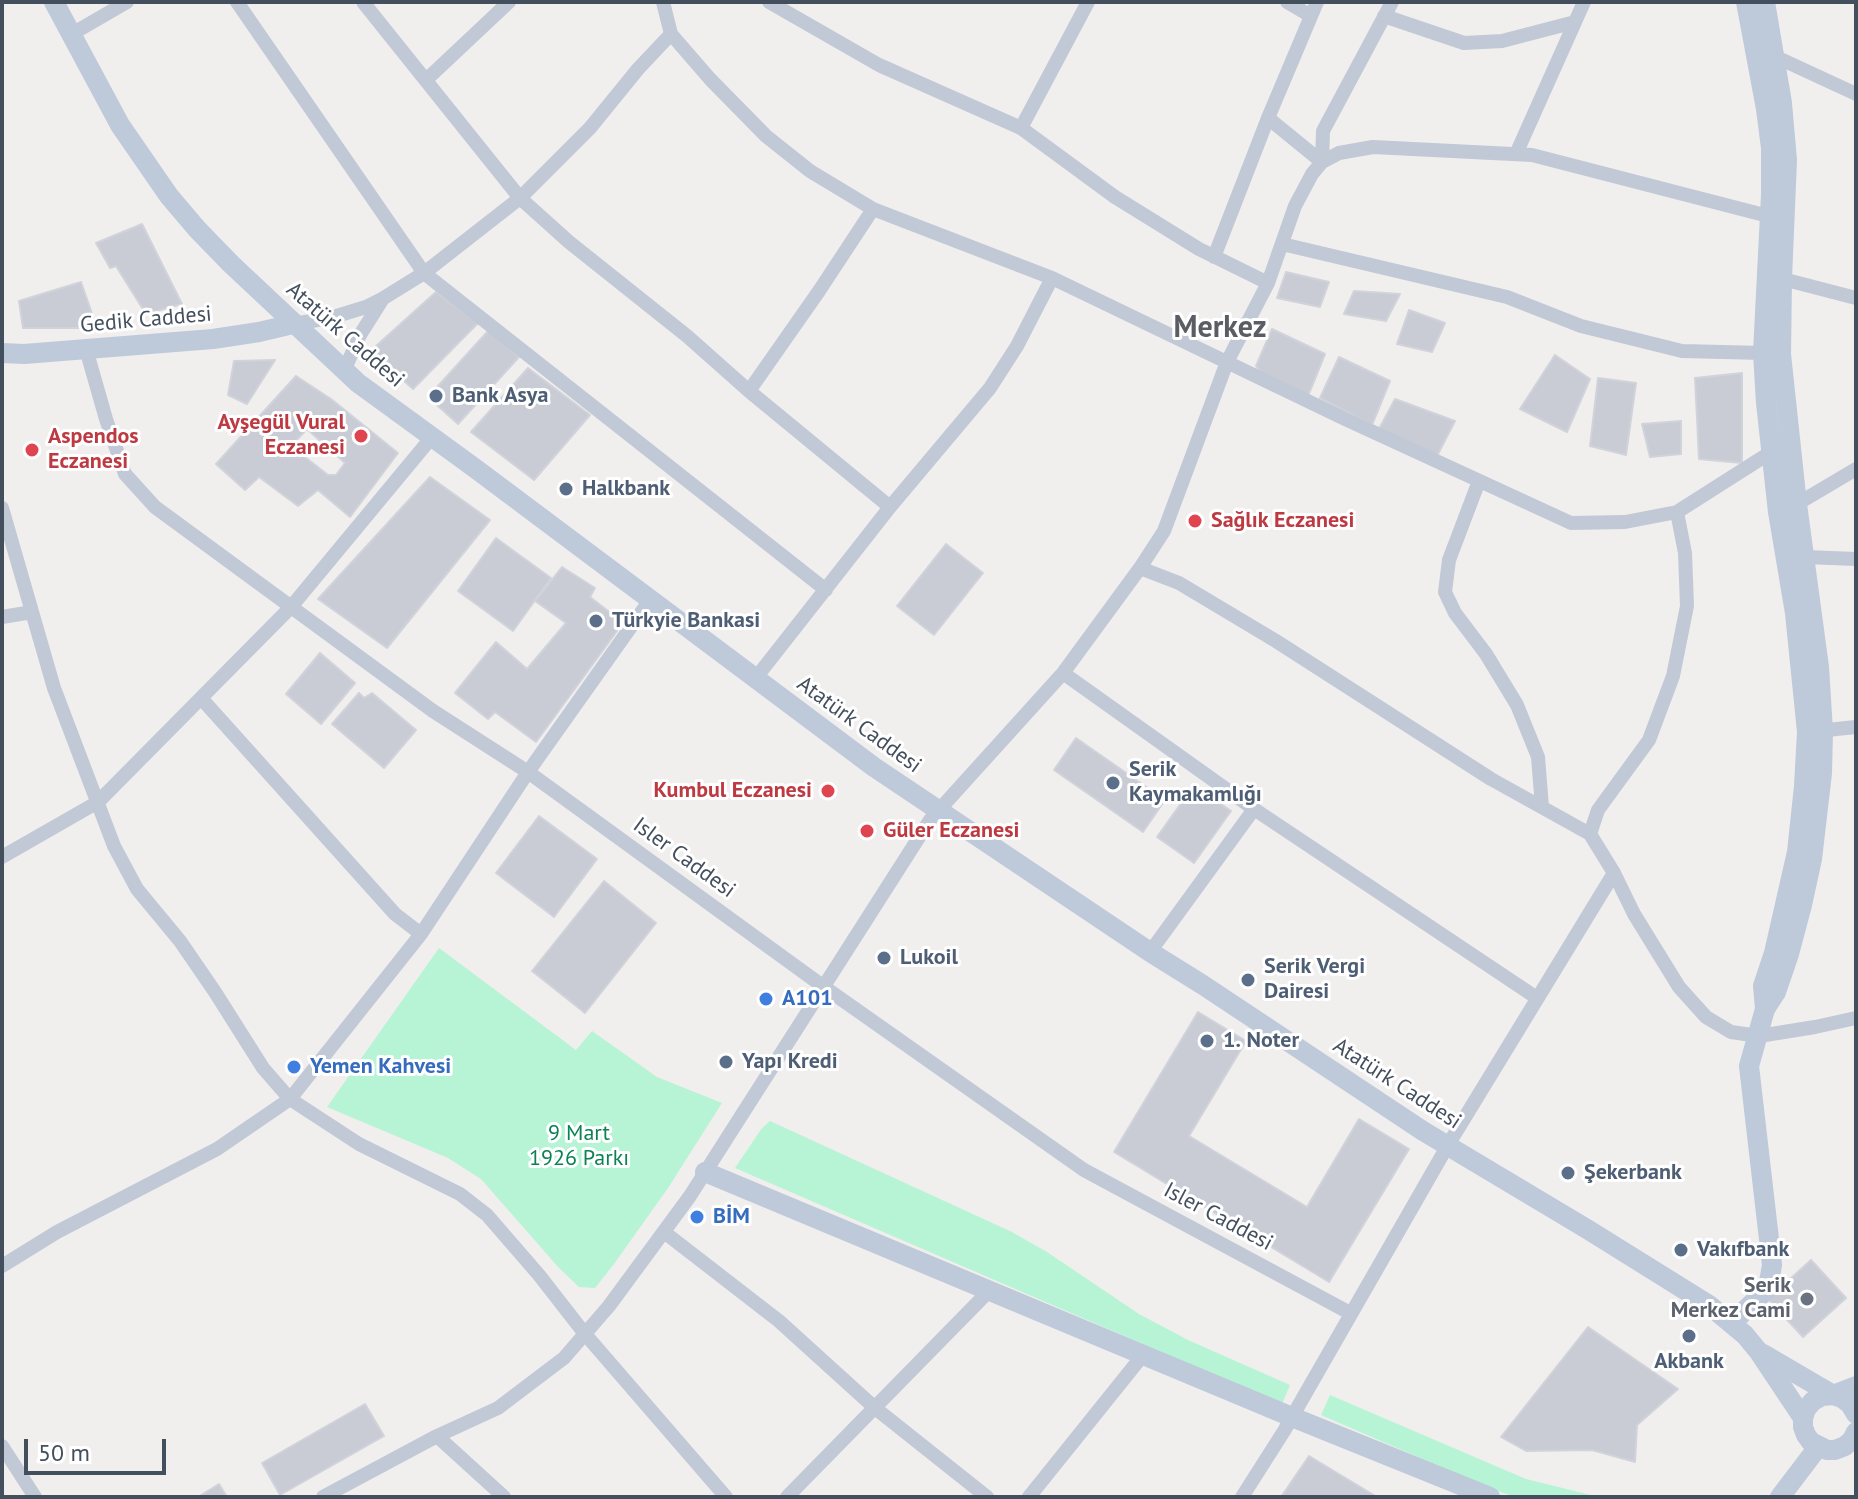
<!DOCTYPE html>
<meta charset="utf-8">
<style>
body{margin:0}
#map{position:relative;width:1858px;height:1499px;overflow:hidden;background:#f1eeee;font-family:"PT Sans",sans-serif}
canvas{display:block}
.frame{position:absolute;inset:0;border:4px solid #444f5e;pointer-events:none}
.scale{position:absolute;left:24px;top:1439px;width:142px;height:36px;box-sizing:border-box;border:4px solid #444f5e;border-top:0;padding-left:10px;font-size:24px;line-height:28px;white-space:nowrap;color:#444f5e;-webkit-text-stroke:6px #fff;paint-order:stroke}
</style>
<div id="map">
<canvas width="1858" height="1499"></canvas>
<div class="frame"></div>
<div class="scale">50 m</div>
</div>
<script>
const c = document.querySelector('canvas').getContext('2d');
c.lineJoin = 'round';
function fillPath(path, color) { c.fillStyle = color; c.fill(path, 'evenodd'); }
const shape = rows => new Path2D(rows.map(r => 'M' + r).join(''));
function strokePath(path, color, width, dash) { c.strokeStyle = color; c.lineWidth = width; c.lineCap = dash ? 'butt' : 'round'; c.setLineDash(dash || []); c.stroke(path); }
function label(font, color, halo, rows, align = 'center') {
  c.font = font + ' "PT Sans",sans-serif'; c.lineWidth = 6; c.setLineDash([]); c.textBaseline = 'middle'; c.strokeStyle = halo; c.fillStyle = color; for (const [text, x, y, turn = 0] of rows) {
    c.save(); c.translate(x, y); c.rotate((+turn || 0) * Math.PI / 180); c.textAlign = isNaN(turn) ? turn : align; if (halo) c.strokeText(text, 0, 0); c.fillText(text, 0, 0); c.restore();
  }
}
fillPath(shape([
 [439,948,576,1050,592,1031,657,1077,722,1103,668,1188,614,1264,595,1288,579,1287,559,1268,481,1179,448,1158,327,1107],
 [770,1121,1012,1232,1047,1252,1139,1314,1188,1340,1290,1385,1282,1404,735,1168,762,1128],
 [1330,1395,1526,1479,1599,1497,1516,1497,1494,1490,1321,1415]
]), '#b7f4d5');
const building = shape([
 [142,224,182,304,146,314,116,266,110,268,96,243,142,224],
 [1286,272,1329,282,1320,307,1277,298,1286,272],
 [81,282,97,328,23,328,19,301,81,282],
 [1354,291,1400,294,1386,321,1344,314,1354,291],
 [436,292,478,323,413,389,375,355,376,346,436,292],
 [1409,310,1445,323,1432,352,1397,344,1409,310],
 [1272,329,1325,354,1308,396,1261,373,1256,366,1272,329],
 [489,330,519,357,458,424,428,397,489,330],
 [1555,355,1590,379,1567,432,1520,409,1555,355],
 [1339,357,1390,381,1372,425,1320,398,1339,357],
 [275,360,247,404,228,395,234,361,275,360],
 [528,368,590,415,534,480,471,432,528,368],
 [1742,373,1742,463,1699,459,1695,378,1742,373],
 [296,376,331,399,398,453,350,517,318,490,298,506,259,477,245,490,216,464,296,376],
 [307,429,345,463,336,475,328,475,291,446,307,429],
 [1598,378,1636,383,1626,455,1590,446,1598,378],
 [1395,399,1455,421,1437,456,1379,429,1395,399],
 [1681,421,1681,454,1650,457,1642,424,1681,421],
 [430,477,490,520,387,648,318,599,430,477],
 [496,538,551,578,513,631,458,591,496,538],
 [946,544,983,573,934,635,897,606,946,544],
 [562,567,595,588,590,597,617,618,617,631,536,742,495,712,488,719,455,693,496,642,527,669,566,623,535,601,562,567],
 [320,653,355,683,321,724,286,694,320,653],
 [359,693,364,698,372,693,416,730,384,768,332,724,359,693],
 [1076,738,1165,800,1143,832,1054,770,1076,738],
 [1194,785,1231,811,1194,863,1157,837,1194,785],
 [539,816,597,859,554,917,496,873,539,816],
 [604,881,656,923,585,1013,532,971,604,881],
 [1198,1012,1246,1041,1189,1136,1307,1207,1359,1119,1409,1149,1329,1282,1114,1152,1198,1012],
 [1811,1260,1846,1298,1803,1337,1768,1299,1811,1260],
 [1588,1327,1678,1389,1637,1425,1635,1462,1592,1450,1526,1451,1501,1437,1588,1327],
 [365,1404,384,1436,280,1495,262,1463,365,1404],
 [1309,1456,1377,1497,1281,1497,1309,1456],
 [219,1484,227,1497,198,1497,219,1484]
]);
fillPath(building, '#c9ccd5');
strokePath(building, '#d1d3db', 2);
strokePath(shape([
 [237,2,424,273,826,590],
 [363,2,520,198,569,242,687,336,749,391,890,507],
 [663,2,671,34,710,79,766,136,810,171,873,209,1052,278,1345,419,1571,523,1625,522,1677,512,1776,449],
 [769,2,879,65,1021,128,1115,197,1199,249,1268,283],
 [1287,2,1311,16],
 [1384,16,1464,43,1502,41,1575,22],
 [70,35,127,2],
 [1774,56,1856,94],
 [426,80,509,2],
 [1268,118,1322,162,1323,131,1392,2],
 [1021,128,1088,2],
 [1516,154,1584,2],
 [1282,244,1507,297,1581,326,1682,351,1763,353],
 [1214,257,1268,118,1317,2],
 [1775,277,1856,298],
 [293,324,330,318,366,307,382,299,424,273,520,198,590,128,638,69,671,34],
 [86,349,106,419,125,474,155,507,433,711,528,772,824,987,1084,1170,1350,1313],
 [344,371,360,335,382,300],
 [749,391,819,291,873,209],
 [1479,481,1449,560,1445,592,1455,613,1486,654,1517,705,1538,757,1542,807],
 [1797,504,1856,469],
 [2,508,54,688,114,846,137,889,180,941,215,992,263,1068,290,1099,359,1144,460,1194,487,1215,539,1275,585,1334,726,1497],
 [1677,512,1685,553,1687,606,1673,676,1649,740,1598,810,1590,834,1614,873,1634,914,1679,987,1706,1017,1731,1032,1759,1036,1815,1027,1856,1018],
 [1805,557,1856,559],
 [1140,568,1179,583,1276,641,1491,779,1590,834],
 [2,617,32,612],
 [1063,673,1254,809,1537,998],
 [755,679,890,507,990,388,1017,346,1052,278],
 [201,698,395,914,421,934],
 [1817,731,1856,727],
 [2,857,98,802,291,607,432,437],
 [1150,952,1254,809],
 [664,1232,779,1321,875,1408,987,1497],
 [2,1266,57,1232,217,1149,290,1099,421,934,528,772,650,600],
 [437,1436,504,1497],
 [2,1446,35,1497],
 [323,1497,437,1436,498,1408,564,1358,609,1306,690,1196,930,820,1063,673,1140,568,1164,531,1227,362,1268,283,1295,206,1312,174,1322,162,1339,153,1373,147,1532,155,1776,218],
 [787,1497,990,1290],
 [1029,1497,1143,1355],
 [1242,1497,1284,1431,1448,1145,1614,873]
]), '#c0c9d5', 14);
strokePath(shape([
 [54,2,120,125,169,196,197,229,231,264,358,383,476,469,874,767,1150,952,1203,985,1423,1131,1587,1229,1709,1305,1745,1335,1759,1352,1803,1418],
 [1746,2,1766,109,1771,148,1771,195,1763,353,1766,403,1778,512,1795,613,1807,732,1804,786,1797,852,1774,953,1763,986,1765,1009],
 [2,353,24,354,213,339,259,332,293,324],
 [705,1172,1292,1417,1490,1497],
 [1732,1323,1768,1288,1772,1265,1749,1066,1765,1009,1776,992,1789,954,1802,905,1812,859,1822,773,1823,731,1819,667,1797,504,1781,354,1782,278,1787,160,1782,103,1765,2],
 [1763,1354,1833,1395,1856,1386],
 [1856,1414,1850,1404,1842,1398,1833,1395,1822,1396,1813,1401,1806,1409,1803,1418,1803,1427,1806,1435,1811,1442,1827,1450,1835,1450,1845,1446,1852,1440,1856,1432],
 [1780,1497,1818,1447]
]), '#bec9da', 20);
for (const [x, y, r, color] of [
 [436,396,8,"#5c6f8a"],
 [361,436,8,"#e0444e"],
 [32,450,8,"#e0444e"],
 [566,489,8,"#5c6f8a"],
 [1195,521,8,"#e0444e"],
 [596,621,8,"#5c6f8a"],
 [1113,783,8,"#5c6f8a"],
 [828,791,8,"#e0444e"],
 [867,831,8,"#e0444e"],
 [884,958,8,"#5c6f8a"],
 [1248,980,8,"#5c6f8a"],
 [766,999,8,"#3f7fe0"],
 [1207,1041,8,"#5c6f8a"],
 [726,1062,8,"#5c6f8a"],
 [294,1067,8,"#3f7fe0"],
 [1568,1173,8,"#5c6f8a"],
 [697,1217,8,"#3f7fe0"],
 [1681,1250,8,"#5c6f8a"],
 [1807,1299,8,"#6b7280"],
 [1689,1336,8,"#5c6f8a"]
]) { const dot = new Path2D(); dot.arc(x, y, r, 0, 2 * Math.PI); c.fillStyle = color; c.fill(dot); strokePath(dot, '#fff', 3); }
label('22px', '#444f5e', '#fff', [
 ["Gedik Caddesi",146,320,-5],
 ["Atatürk Caddesi",345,335,41],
 ["Atatürk Caddesi",859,725,36],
 ["Isler Caddesi",684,858,36],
 ["Atatürk Caddesi",1397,1084,33],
 ["Isler Caddesi",1218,1217,28]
]);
label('bold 22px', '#4e5e75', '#fff', [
 ["Bank Asya",452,396],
 ["Halkbank",582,489],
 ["Türkyie Bankasi",612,621],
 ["Serik",1129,770],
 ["Kaymakamlığı",1129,795],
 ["Lukoil",900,958],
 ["Serik Vergi",1264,967],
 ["Dairesi",1264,992],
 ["1. Noter",1223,1041],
 ["Yapı Kredi",742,1062],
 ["Şekerbank",1584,1173],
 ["Vakıfbank",1697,1250],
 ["Akbank",1689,1362,"center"]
], 'left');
label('bold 22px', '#be3a42', '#fff', [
 ["Ayşegül Vural",345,423,"right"],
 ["Eczanesi",345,448,"right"],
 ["Aspendos",48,437],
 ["Eczanesi",48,462],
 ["Sağlık Eczanesi",1211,521],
 ["Kumbul Eczanesi",812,791,"right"],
 ["Güler Eczanesi",883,831]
], 'left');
label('bold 22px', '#366cbe', '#fff', [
 ["A101",782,999],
 ["Yemen Kahvesi",310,1067],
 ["BİM",713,1217]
], 'left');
label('22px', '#0c8254', '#fff', [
 ["9 Mart",579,1134],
 ["1926 Parkı",579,1159]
]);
label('bold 22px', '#5b616d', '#fff', [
 ["Serik",1791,1286],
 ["Merkez Cami",1791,1311]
], 'right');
label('bold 30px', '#5a5d64', '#fff', [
 ["Merkez",1220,328]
]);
</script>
